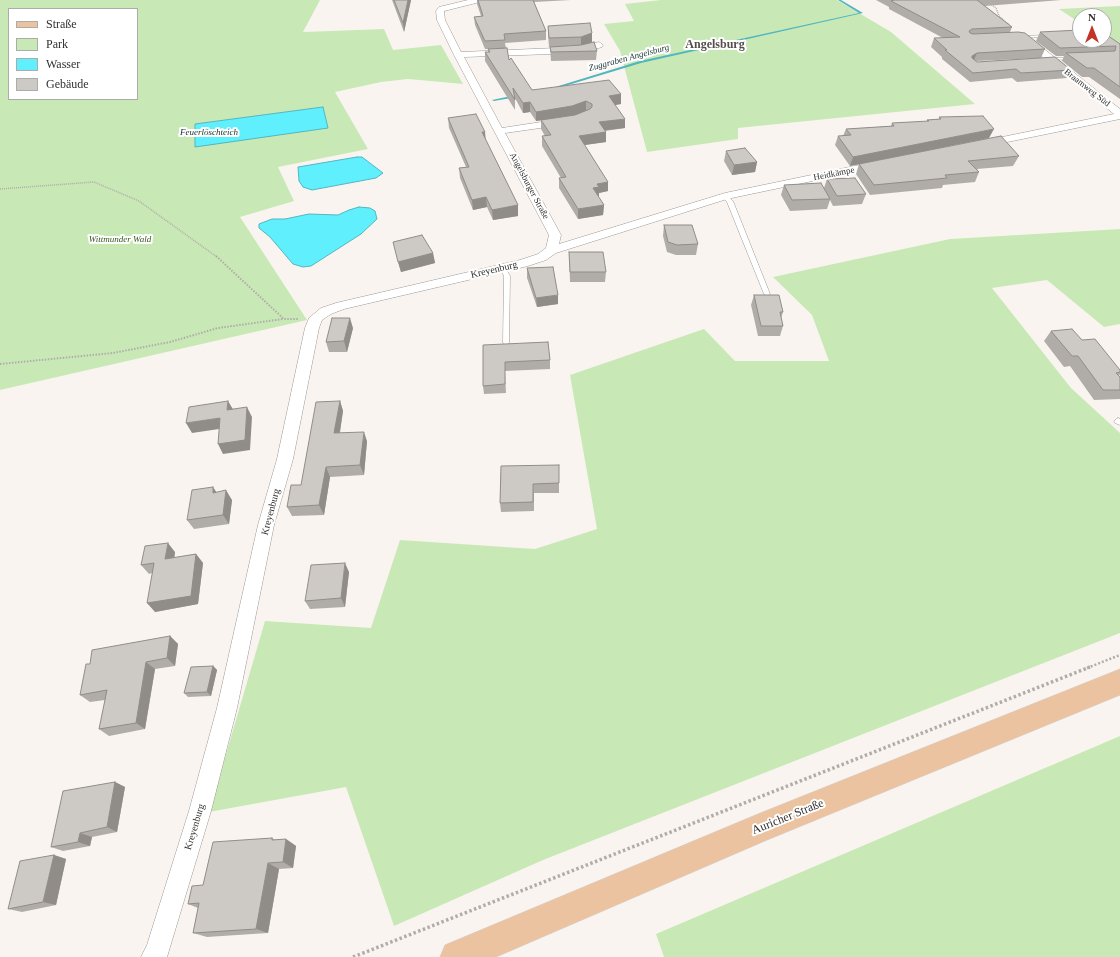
<!DOCTYPE html>
<meta charset="utf-8">
<style>
body{margin:0}
#map{position:relative;width:1120px;height:957px;overflow:hidden;background:#faf4f0;font-family:"Times New Roman",serif}
canvas{display:block}
.legend{position:absolute;left:8px;top:8px;width:130px;height:92px;box-sizing:border-box;background:#fff;border:1px solid #adacab;margin:0;padding:5px 7px;list-style:none;font-size:12px;color:#32302e}
.legend li{display:flex;align-items:center;gap:8px;height:20px}
.legend b{width:20px;border:1px solid #adacab}
.north{position:absolute;left:1072px;top:8px;width:40px;height:40px;box-sizing:border-box;background:#fff;border:1px solid #adacab;border-radius:50%;rotate:0deg;font-size:11px;font-weight:700;line-height:16px;text-align:center;color:#32302e}
.north::after{content:'';display:block;margin:auto;width:14px;height:18px;background:#c13427;clip-path:polygon(50% 0,100% 100%,50% 72%,0 100%)}
</style>
<div id="map">
<canvas width="1120" height="957"></canvas>
<ul class="legend">
<li><b style="height:5px;background:#ebc3a1"></b>Straße</li>
<li><b style="height:11px;background:#c8e9b6"></b>Park</li>
<li><b style="height:11px;background:#60effd"></b>Wasser</li>
<li><b style="height:11px;background:#cdc9c4"></b>Gebäude</li>
</ul>
<div class="north">N</div>
</div>
<script>
const c = document.querySelector('canvas').getContext('2d');
c.lineJoin = 'round';
function fillPath(path, color) { c.fillStyle = color; c.fill(path, 'evenodd'); }
const shape = rows => new Path2D(rows.map(r => 'M' + r).join(''));
function strokePath(path, color, width, dash) { c.strokeStyle = color; c.lineWidth = width; c.lineCap = dash ? 'butt' : 'round'; c.setLineDash(dash || []); c.stroke(path); }
function label(font, color, halo, rows, align = 'center') {
  c.font = font + ' "Times New Roman",serif'; c.lineWidth = 4; c.setLineDash([]); c.textBaseline = 'middle'; c.strokeStyle = halo; c.fillStyle = color; for (const [text, x, y, turn = 0] of rows) {
    c.save(); c.translate(x, y); c.rotate((+turn || 0) * Math.PI / 180); c.textAlign = isNaN(turn) ? turn : align; if (halo) c.strokeText(text, 0, 0); c.fillText(text, 0, 0); c.restore();
  }
}
fillPath(shape([
 [0,0,320,0,303,32,384,29,393,50,441,45,463,84,408,79,381,82,335,92,368,149,278,167,294,201,240,217,307,320,0,390],
 [9,9,137,9,137,99,9,99],
 [323,107,327,128,195,146,195,124],
 [661,0,837,0,891,32,975,104,738,128,738,139,647,152,620,51,604,24,634,21,625,4],
 [1120,6,1120,50,1104,39,1104,16,1080,16,1080,23,1059,9],
 [1120,229,1120,324,1104,327,1047,280,992,288,1071,388,1120,433,1120,633,543,860,394,926,346,787,209,812,265,621,371,628,400,540,535,549,597,529,570,375,704,329,735,361,829,361,812,315,773,277,950,239],
 [1120,736,1120,957,664,957,656,934]
]), '#c8e9b6');
const water = shape([
 [323,107,328,128,195,147,195,124,323,107],
 [357,157,362,157,383,173,376,178,312,190,303,187,299,181,298,167,357,157],
 [359,207,370,208,375,211,377,219,361,234,311,266,303,267,293,264,270,237,259,228,259,224,272,219,285,219,309,214,338,215,349,210,359,207]
]);
fillPath(water, '#60effd');
strokePath(water, '#52b6bf', 1);
fillPath(shape([
 [838,0,841,0,863,13,641,63,555,89,552,88,640,61,859,13,838,0],
 [516,95,517,95,517,97,494,101,492,100,516,95]
]), '#52b6bf');
const service = shape([
 [1048,35,1049,37,1019,38,1017,37,1019,36,1048,35],
 [1074,57,1076,58,1076,59,1052,60,1050,59,1052,58,1074,57],
 [723,195,727,195,733,201,770,294,769,295,767,296,764,294,727,202,722,196,723,195],
 [503,266,505,267,510,276,509,343,506,345,503,343,504,276,500,268,503,266],
 [1118,418,1120,419,1120,425,1115,423,1114,421,1118,418]
]);
const minor = shape([
 [468,0,481,0,480,2,444,11,445,20,461,52,581,47,599,42,603,45,602,47,581,53,464,57,502,128,561,119,566,122,561,125,505,133,561,235,559,244,725,193,879,161,884,164,879,167,727,199,556,253,546,260,528,266,344,309,331,314,322,320,319,328,293,459,274,525,237,708,211,811,167,957,141,957,147,945,189,811,217,708,258,525,277,459,305,328,309,318,321,308,336,303,520,260,538,254,546,248,549,235,454,55,437,20,436,11,439,7,468,0],
 [1024,38,1030,38,1120,109,1120,119,983,147,979,146,978,144,983,141,1114,114,1024,42,1023,40,1024,38]
]);
const primary = shape([
 [1120,669,1120,695,767,840,496,957,440,957,445,945,758,814,1120,669]
]);
strokePath(service, '#9d9894', 1);
strokePath(minor, '#9d9894', 1);
strokePath(primary, '#d2d1d1', 1);
strokePath(shape([
 [985,0,996,8,999,16,1009,25],
 [0,189,94,182,139,201,217,257]
]), '#b1aca9', 1.5, [1, 1]);
strokePath(shape([
 [216,256,284,319,299,319],
 [0,364,113,353,170,342,218,328,283,319]
]), '#b1aca9', 2, [1.5, 1.5]);
strokePath(shape([
 [1087,668,1120,655]
]), '#b1aca9', 2.5, [2, 2]);
strokePath(shape([
 [353,957,1090,667]
]), '#b1aca9', 3.5, [2.5, 2.5]);
fillPath(service, '#fff');
fillPath(minor, '#fff');
fillPath(primary, '#ebc3a1');
fillPath(shape([
 [392,0,411,0,404,32],
 [477,0,571,0,534,2,546,31,546,40,505,43,506,48,509,60,532,90,621,94,621,104,615,105,625,128,605,131,606,132,606,142,584,145,608,182,608,191,599,193,598,197,604,205,603,215,578,219,559,188,559,178,561,178,542,146,542,136,545,136,541,129,541,120,536,121,530,112,523,113,515,98,515,110,485,61,485,52,488,52,488,49,485,49,475,25,474,17,481,16,477,4],
 [876,0,1061,0,985,6,1012,27,1010,32,1045,49,1041,58,1071,70,1067,78,1017,82,1012,78,970,82,942,59,942,57,931,47,934,38,943,38,889,9,889,7],
 [1041,58,977,62,976,61],
 [548,26,592,33,592,42,597,51,596,60,551,61,550,47,549,47,548,35],
 [1040,32,1120,44,1120,99,1089,77,1082,77,1062,61,1064,56,1056,56,1036,41],
 [939,117,989,138,850,166,835,145,838,136,843,136,846,129,891,126,892,123,927,122,927,120,939,119],
 [448,118,485,140,518,205,518,216,493,220,487,207,473,210,460,178,459,168,466,167,449,128],
 [726,151,757,162,755,172,732,175,724,161],
 [1019,156,1013,166,977,169,979,172,975,182,943,185,942,188,870,195,856,174,859,164],
 [827,179,866,194,862,204,833,206,830,200,827,209,790,211,781,195,784,185,824,188],
 [664,225,698,244,696,255,676,255,667,252,663,236],
 [393,242,433,253,435,263,401,272],
 [569,252,606,272,605,282,570,282],
 [527,268,558,304,537,307,527,278],
 [754,295,783,312,781,318,783,326,780,336,758,336,751,305],
 [353,328,347,352,329,352,326,342],
 [1051,331,1082,340,1120,370,1120,374,1119,376,1120,377,1120,399,1094,400,1070,366,1064,367,1044,341],
 [483,345,550,360,550,369,505,371,506,393,484,394,483,386],
 [340,401,343,411,340,433,367,441,364,475,330,477,324,515,292,516,287,507,301,485],
 [501,466,559,483,559,493,534,493,534,511,501,512,500,503],
 [217,492,232,500,229,524,194,529,187,520],
 [175,552,174,558,196,554,203,563,198,604,155,612,152,573,149,574,141,565],
 [349,572,345,607,310,609,305,601],
 [170,636,178,644,175,666,155,669,145,729,109,736,99,729,105,700,90,702,80,695],
 [213,666,217,670,211,696,188,697,184,693],
 [115,782,125,787,117,832,92,837,90,846,63,851,51,847],
 [272,838,275,840,286,839,296,846,293,868,279,869,268,933,207,937,193,933,198,908,188,904,203,885],
 [54,855,66,859,56,905,22,912,8,909]
]), '#b0ada9');
fillPath(shape([
 [408,0,411,0,404,32,403,23],
 [592,33,592,42,581,46,581,37],
 [977,53,973,62,968,65,972,56],
 [621,94,621,104,609,106,609,96],
 [586,101,586,111,572,116,536,121,536,112],
 [530,102,530,112,523,113,523,103],
 [625,119,625,128,599,131,599,122],
 [994,129,989,138,850,166,853,157],
 [482,132,485,132,486,142],
 [606,132,606,142,578,146,579,136],
 [757,162,755,172,732,175,734,165],
 [608,182,608,191,599,193,599,196,592,198,593,188,597,184],
 [486,197,487,207,473,210,472,200],
 [518,205,518,216,493,220,492,210],
 [604,205,603,215,578,219,578,209],
 [433,253,435,263,401,272,398,262],
 [558,295,558,304,537,307,536,298],
 [350,318,353,328,347,352,344,341],
 [228,401,234,411,227,410],
 [340,401,343,411,338,443,334,433],
 [247,407,252,417,250,450,223,454,218,444],
 [220,418,226,428,192,433,186,423],
 [364,432,367,441,364,475,360,465],
 [326,467,330,477,324,515,319,505],
 [213,487,219,496,213,493],
 [226,490,232,500,229,524,223,515],
 [168,543,175,552,173,568,165,559],
 [196,554,203,563,198,604,155,612,147,603],
 [345,563,349,572,345,607,341,598],
 [170,636,178,644,175,666,167,658],
 [146,662,155,669,145,729,136,723],
 [213,666,217,670,211,696,207,692],
 [115,782,125,787,117,832,107,827],
 [80,833,92,837,90,846,78,842],
 [286,839,296,846,293,868,283,862],
 [54,855,66,859,56,905,43,902],
 [268,863,279,869,268,933,256,929]
]), '#908d89');
const building = shape([
 [394,0,408,0,403,23,394,0],
 [478,0,533,0,546,31,504,34,505,40,485,41,474,17,483,16,478,0],
 [894,0,977,0,1012,27,972,29,969,31,970,33,973,34,1018,32,1025,33,1045,49,977,53,972,56,972,58,977,62,1055,57,1071,70,1021,73,1016,69,973,73,945,50,947,50,934,38,960,37,891,1,894,0],
 [590,23,592,33,581,37,549,38,548,26,590,23],
 [1080,30,1080,40,1104,40,1104,33,1120,44,1120,87,1094,68,1087,68,1066,53,1115,51,1116,46,1060,48,1040,32,1080,30],
 [594,42,597,51,551,52,550,47,581,45,594,42],
 [507,48,509,60,511,58,532,90,609,80,621,94,609,96,625,119,599,122,606,132,579,136,608,182,597,184,599,187,593,188,604,205,578,209,559,178,566,177,542,136,551,135,541,120,575,115,590,109,592,107,592,104,586,101,572,106,536,112,530,102,523,103,513,88,515,100,485,52,490,52,488,49,507,48],
 [476,114,485,132,482,132,518,205,492,210,486,197,472,200,459,168,469,167,448,118,476,114],
 [983,116,994,129,853,157,838,136,851,135,846,129,894,126,892,123,929,121,927,120,941,119,939,117,983,116],
 [1001,136,1019,156,968,161,979,172,945,175,947,178,874,185,859,164,1001,136],
 [745,148,757,162,734,165,726,151,745,148],
 [855,178,866,194,837,196,827,179,855,178],
 [821,183,830,199,792,200,784,185,821,183],
 [664,225,692,225,698,244,677,245,668,242,664,225],
 [422,235,433,253,398,262,393,242,422,235],
 [569,252,603,252,606,272,570,272,569,252],
 [553,267,558,295,536,298,527,268,553,267],
 [754,295,779,295,783,312,780,312,783,326,761,326,754,295],
 [332,318,350,318,344,341,326,342,332,318],
 [1072,329,1082,340,1095,339,1120,370,1120,372,1116,373,1120,377,1120,390,1103,390,1078,356,1072,356,1051,331,1072,329],
 [548,342,550,360,505,362,505,384,483,386,483,345,548,342],
 [228,401,227,410,247,407,245,440,218,444,220,418,186,423,189,407,228,401],
 [340,401,334,433,364,432,360,465,326,467,319,505,287,507,291,485,301,485,316,402,340,401],
 [559,465,559,483,533,484,533,502,500,503,501,466,559,465],
 [213,487,213,493,226,490,223,515,187,520,192,490,213,487],
 [168,543,165,559,196,554,191,596,147,603,154,563,141,565,145,546,168,543],
 [345,563,341,598,305,601,311,565,345,563],
 [170,636,167,658,146,662,136,723,99,729,107,690,80,695,86,664,90,664,92,650,170,636],
 [213,666,207,692,184,693,191,667,213,666],
 [115,782,107,827,80,833,78,842,51,847,63,791,115,782],
 [272,838,272,840,286,839,283,862,268,863,256,929,193,933,199,903,188,904,192,886,203,885,213,842,272,838],
 [54,855,43,902,8,909,20,861,54,855]
]);
fillPath(building, '#cdc9c4');
strokePath(building, '#908d89', 1);
label('italic 9px', '#162f31', '#fff', [
 ["Zuggraben Angelsburg",629,58,-15],
 ["Feuerlöschteich",209,133]
]);
label('9px', '#32302e', '#fff', [
 ["Braamweg Süd",1087,88,38],
 ["Heidkämpe",834,174,-11],
 ["Angelsburger Straße",529,186,62]
]);
label('italic 9px', '#34551e', '#fff', [
 ["Wittmunder Wald",120,240]
]);
label('10px', '#32302e', '#fff', [
 ["Kreyenburg",494,270,-13],
 ["Kreyenburg",271,512,-75],
 ["Kreyenburg",195,827,-73]
]);
label('bold 12px', '#544e4b', '#fff', [
 ["Angelsburg",715,45]
]);
label('12px', '#32302e', '#fff', [
 ["Auricher Straße",788,817,-22]
]);
</script>
